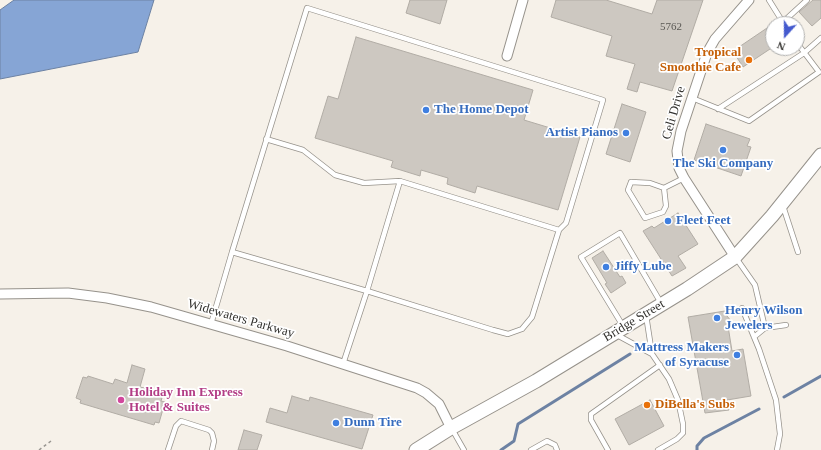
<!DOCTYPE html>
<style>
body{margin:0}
#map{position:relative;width:821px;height:450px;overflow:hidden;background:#f6f1e9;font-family:Georgia,serif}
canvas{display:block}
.north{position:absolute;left:765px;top:16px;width:40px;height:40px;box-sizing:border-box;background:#fff;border:1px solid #adadac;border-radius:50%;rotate:201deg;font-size:11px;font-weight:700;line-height:16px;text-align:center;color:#33322f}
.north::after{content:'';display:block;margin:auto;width:14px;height:18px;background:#445ace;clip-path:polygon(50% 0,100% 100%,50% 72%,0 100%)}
</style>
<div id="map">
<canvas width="821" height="450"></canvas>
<div class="north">N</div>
</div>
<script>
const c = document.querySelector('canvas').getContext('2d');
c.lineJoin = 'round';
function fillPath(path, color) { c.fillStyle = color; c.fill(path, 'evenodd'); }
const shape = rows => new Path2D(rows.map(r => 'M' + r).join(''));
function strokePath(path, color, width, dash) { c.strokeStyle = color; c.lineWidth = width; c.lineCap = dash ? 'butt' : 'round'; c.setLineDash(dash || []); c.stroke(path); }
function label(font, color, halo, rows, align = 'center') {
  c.font = font + ' Georgia,serif'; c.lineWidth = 3.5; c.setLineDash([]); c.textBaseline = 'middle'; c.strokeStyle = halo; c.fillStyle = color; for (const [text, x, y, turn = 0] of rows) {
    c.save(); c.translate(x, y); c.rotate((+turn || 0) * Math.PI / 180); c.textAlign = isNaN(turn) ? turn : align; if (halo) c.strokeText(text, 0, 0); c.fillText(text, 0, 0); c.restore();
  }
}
const water = shape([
 [14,0,154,0,138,52,0,79,0,10,14,0]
]);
fillPath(water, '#86a5d5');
strokePath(water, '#6d82a3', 1);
strokePath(shape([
 [784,397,821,376],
 [501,450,514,441,518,424,630,354],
 [697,450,697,446,704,438,759,409]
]), '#6d82a3', 3);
const building = shape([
 [410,0,447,0,440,24,406,13,410,0],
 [556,0,606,0,652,14,657,0,703,0,672,91,640,82,637,92,627,89,635,64,606,56,612,36,551,17,556,0],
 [813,0,821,0,821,18,812,26,799,12,813,0],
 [770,26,773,30,773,47,743,67,736,56,739,47,770,26],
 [356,37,533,90,524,120,580,137,558,210,477,186,475,193,447,184,448,178,421,170,420,176,391,167,393,161,315,138,328,96,338,99,356,37],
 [622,104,646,112,630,162,606,154,622,104],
 [706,124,750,139,747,146,751,147,741,176,694,160,706,124],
 [678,213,698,244,678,256,686,268,672,276,643,231,652,226,654,228,678,213],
 [603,251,620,277,622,276,626,283,611,293,605,284,607,283,592,258,603,251],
 [725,311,727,316,732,322,728,326,732,351,743,349,751,396,727,400,729,410,705,413,688,317,725,311],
 [132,365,145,369,140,387,153,390,151,395,162,398,161,401,165,402,159,423,155,422,154,425,80,403,81,400,76,398,83,377,87,378,88,376,113,384,115,379,127,383,132,365],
 [292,396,309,401,310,397,373,415,362,449,266,422,270,408,287,413,292,396],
 [650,400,664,426,629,445,615,419,650,400],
 [244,430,262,435,257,450,238,450,244,430]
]);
fillPath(building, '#cdc8c1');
strokePath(building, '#b1aca5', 1);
const service = shape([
 [769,0,784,24],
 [783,22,807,0],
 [692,98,749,121,819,72,797,43],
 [718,109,804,53,821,38],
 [266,139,303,150,335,175,364,183,400,181],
 [631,182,650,183,664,188,666,206,663,212,645,218,628,190,631,182],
 [664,188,684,178],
 [783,206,798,252],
 [232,252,307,8,603,100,566,223,559,230],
 [736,258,755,285,765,328],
 [742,308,759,349,776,400,780,434,777,450],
 [646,315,652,354,669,379,678,400,683,424,683,433,677,439,658,450],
 [211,324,232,252,367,291,493,330,508,334,522,329,532,317,559,230,400,181,367,291,343,364],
 [623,326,581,257,620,233,661,303],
 [617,335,652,354],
 [754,337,765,328,786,325],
 [452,429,464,450],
 [168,450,176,426,181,421,209,430,212,433,214,441,212,450],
 [531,450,547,441,555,445,557,450],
 [608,450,591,420,591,414,660,365]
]);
const minor = shape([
 [507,56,523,0],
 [735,257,684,178,679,168,677,151,681,131,707,53,715,39,749,0],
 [0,294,68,293,107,298,151,307,287,346,417,388,426,393,439,404,451,428]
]);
const secondary = shape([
 [416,450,451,428,536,381,687,289,735,257,772,216,821,155]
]);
strokePath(service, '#96928b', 6);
strokePath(minor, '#96928b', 11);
strokePath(secondary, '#96928b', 15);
strokePath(shape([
 [39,450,51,441]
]), '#999691', 1.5, [3, 3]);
strokePath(service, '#fff', 4.5);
strokePath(minor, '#fff', 9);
strokePath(secondary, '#fff', 13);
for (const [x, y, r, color] of [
 [749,60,4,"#e8710a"],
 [426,110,4,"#3f7fe0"],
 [626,133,4,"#3f7fe0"],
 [723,150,4,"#3f7fe0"],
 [668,221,4,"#3f7fe0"],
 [606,267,4,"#3f7fe0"],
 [717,318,4,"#3f7fe0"],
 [737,355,4,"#3f7fe0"],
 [121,400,4,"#d1479c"],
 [647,405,4,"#e8710a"],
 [336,423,4,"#3f7fe0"]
]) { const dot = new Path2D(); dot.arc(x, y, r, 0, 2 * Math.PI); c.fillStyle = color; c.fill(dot); strokePath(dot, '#fff', 1.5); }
label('11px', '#5a5854', null, [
 ["5762",671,27]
]);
label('bold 13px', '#c56008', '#fff', [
 ["Tropical",741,53],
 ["Smoothie Cafe",741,68],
 ["DiBella's Subs",655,405,"left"]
], 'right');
label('bold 13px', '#366cbe', '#fff', [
 ["The Home Depot",434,110],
 ["Artist Pianos",618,133,"right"],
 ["The Ski Company",723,164,"center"],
 ["Fleet Feet",676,221],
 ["Jiffy Lube",614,267],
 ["Henry Wilson",725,311],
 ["Jewelers",725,326],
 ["Mattress Makers",729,348,"right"],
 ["of Syracuse",729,363,"right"],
 ["Dunn Tire",344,423]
], 'left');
label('13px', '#33322f', '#fff', [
 ["Celi Drive",674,113,-74],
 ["Widewaters Parkway",241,319,16],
 ["Bridge Street",634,321,-31]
]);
label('bold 13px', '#b23c85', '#fff', [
 ["Holiday Inn Express",129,393],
 ["Hotel & Suites",129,408]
], 'left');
</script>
